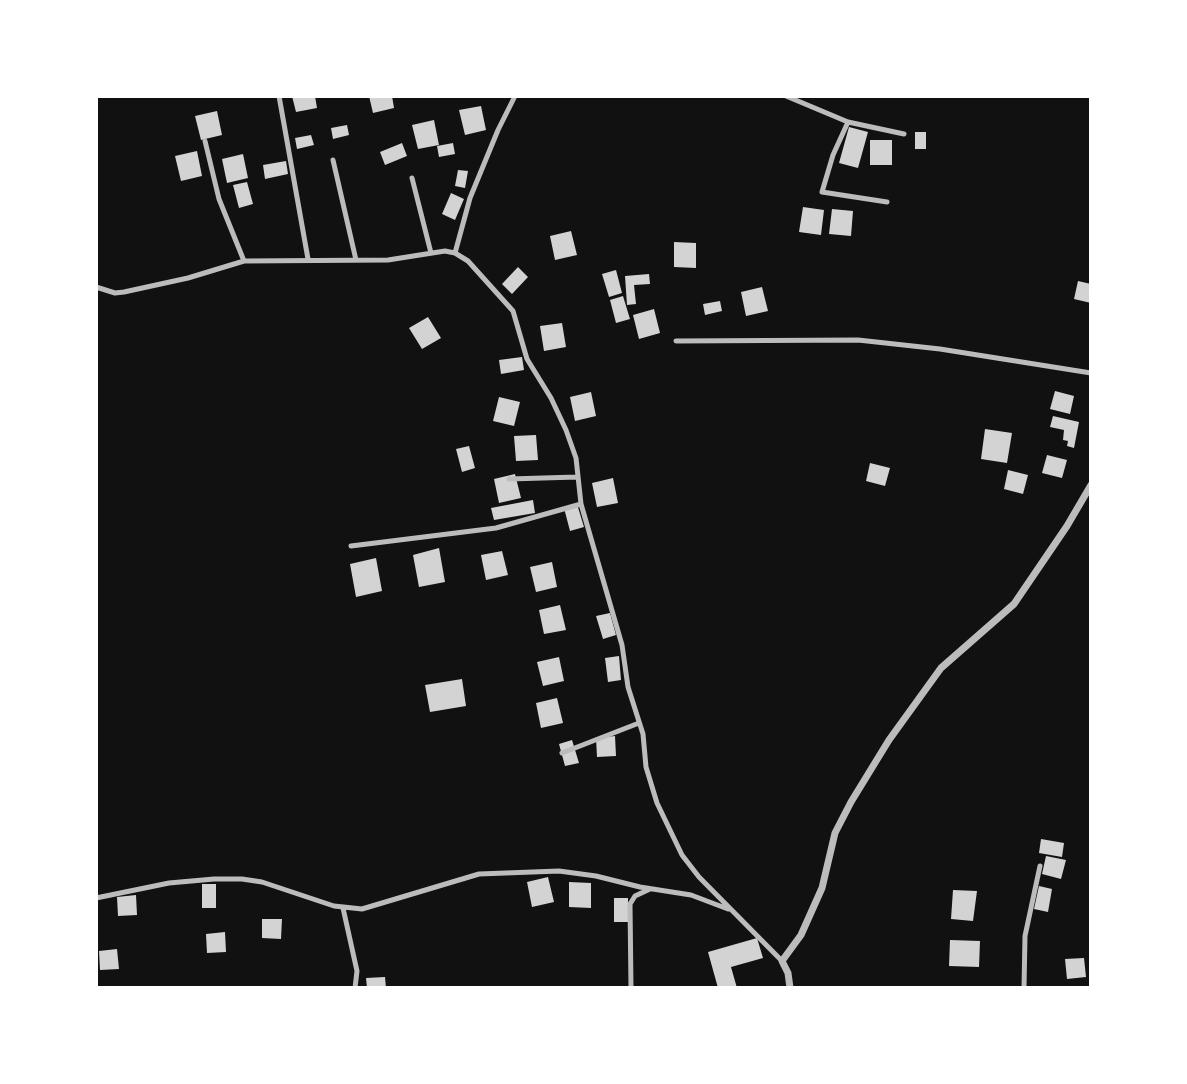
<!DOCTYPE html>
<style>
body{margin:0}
#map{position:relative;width:1187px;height:1084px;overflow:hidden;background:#111;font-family:"Roboto Condensed",sans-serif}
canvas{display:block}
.frame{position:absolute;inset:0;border:98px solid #fff;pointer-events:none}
</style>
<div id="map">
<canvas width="1187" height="1084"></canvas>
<div class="frame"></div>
</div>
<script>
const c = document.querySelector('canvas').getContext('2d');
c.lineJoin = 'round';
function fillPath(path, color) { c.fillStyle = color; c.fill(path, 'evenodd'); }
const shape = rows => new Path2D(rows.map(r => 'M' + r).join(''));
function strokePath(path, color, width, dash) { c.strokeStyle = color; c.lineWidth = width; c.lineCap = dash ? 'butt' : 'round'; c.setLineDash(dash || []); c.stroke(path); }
fillPath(shape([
 [292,96,315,96,317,108,296,112],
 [369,96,392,96,394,108,373,113],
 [481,106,486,130,465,135,459,110],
 [217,111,222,135,201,140,195,116],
 [434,120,439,145,418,149,412,125],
 [347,125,349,135,333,139,331,128],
 [849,127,868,132,858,168,839,163],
 [915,132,926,132,926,149,915,149],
 [311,135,314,145,297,149,295,138],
 [870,140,892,140,892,165,870,165],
 [402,143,407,156,385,165,380,152],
 [453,143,455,154,439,157,437,146],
 [197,151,202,176,181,181,175,156],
 [243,154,248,178,227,183,222,159],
 [286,161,288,174,265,179,263,165],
 [458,170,468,171,465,188,455,186],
 [247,182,253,204,239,208,233,185],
 [451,193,464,199,455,220,442,214],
 [803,207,824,210,821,235,799,232],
 [832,209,853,211,851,236,829,234],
 [571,231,577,255,555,260,550,236],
 [674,242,696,243,696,268,674,267],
 [518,267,528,277,512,294,502,284],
 [616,270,622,293,609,297,602,274],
 [649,274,650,284,634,285,636,304,627,305,625,276],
 [1078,281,1091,284,1091,303,1074,299],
 [762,287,768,311,746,316,741,292],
 [623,296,630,319,616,323,610,300],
 [720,301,722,311,705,315,703,304],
 [654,309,660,333,639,339,633,315],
 [428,317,441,338,422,349,409,328],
 [562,323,566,347,544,351,540,326],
 [522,357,524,370,501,374,499,360],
 [1055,391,1074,396,1070,414,1050,409],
 [591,392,596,416,575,421,570,397],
 [499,397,520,402,514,426,493,421],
 [1053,416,1079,422,1074,448,1067,446,1068,441,1063,440,1064,430,1050,427],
 [985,429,1012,433,1007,463,981,459],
 [536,435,538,460,516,461,514,436],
 [469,446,475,468,462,472,456,449],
 [1047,455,1067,460,1062,478,1042,473],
 [870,463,890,468,885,486,866,481],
 [1008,470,1028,475,1023,494,1004,489],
 [515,474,521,498,499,503,494,479],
 [613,478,618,503,597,507,592,483],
 [533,500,535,513,494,520,491,508],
 [577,504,584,527,570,531,564,508],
 [439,548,445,582,419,587,413,555],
 [502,551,508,575,486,580,481,555],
 [376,558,382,591,356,597,350,564],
 [552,562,557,587,536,592,530,567],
 [560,605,566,630,544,634,539,610],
 [610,613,616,635,603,639,596,616],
 [619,656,621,680,608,682,605,658],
 [559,657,564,681,543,686,537,662],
 [462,679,466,706,430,712,425,685],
 [557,698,563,723,541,728,536,703],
 [615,736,616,756,597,757,596,738],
 [572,740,579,763,565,766,559,744],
 [1041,839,1064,843,1062,857,1039,853],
 [1046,856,1066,860,1061,879,1042,874],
 [548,877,554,902,532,907,527,882],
 [569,882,591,883,591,908,569,907],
 [202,884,216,884,216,908,202,908],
 [1039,886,1052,889,1048,912,1034,909],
 [953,890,977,891,973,921,951,919],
 [136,895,137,915,118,916,117,897],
 [614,898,628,898,628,922,614,922],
 [262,919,282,919,281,939,262,938],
 [225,932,226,952,207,953,206,934],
 [757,938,763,958,731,967,737,988,718,988,708,952],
 [950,940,980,941,979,967,949,966],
 [117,949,119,969,100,970,99,951],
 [1084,958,1086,977,1067,979,1065,959],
 [385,977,386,988,367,988,366,978]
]), '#d3d3d3');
strokePath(shape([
 [279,96,308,259],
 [786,96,848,122,904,134],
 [848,122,833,155,822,192,887,202],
 [205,141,219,199,244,261],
 [333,160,356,260],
 [412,178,431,253],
 [455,253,470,198,498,130,515,96],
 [96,287,115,293,124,292,188,278,244,261,388,260,445,251,455,253,468,261,513,311,527,359,551,398,566,430,576,458,581,504,622,645,628,687,643,734,646,767,657,803,682,855,699,877,782,961],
 [676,341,858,340,940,349,1091,373],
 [509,479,577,477],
 [351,546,496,528,581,504],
 [562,753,639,723],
 [96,898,169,883,214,879,242,879,262,882,334,906,362,909,479,874,559,871,596,876,640,887,691,895,728,909],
 [343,908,357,971,355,988],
 [631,988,630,904,635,896,650,889],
 [1024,988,1025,936,1040,866]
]), '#bcbcbc', 5);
strokePath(shape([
 [790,988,788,973,782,961,801,935,822,888,835,833,851,802,889,740,941,668,1014,604,1067,526,1091,485]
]), '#bcbcbc', 7);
</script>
